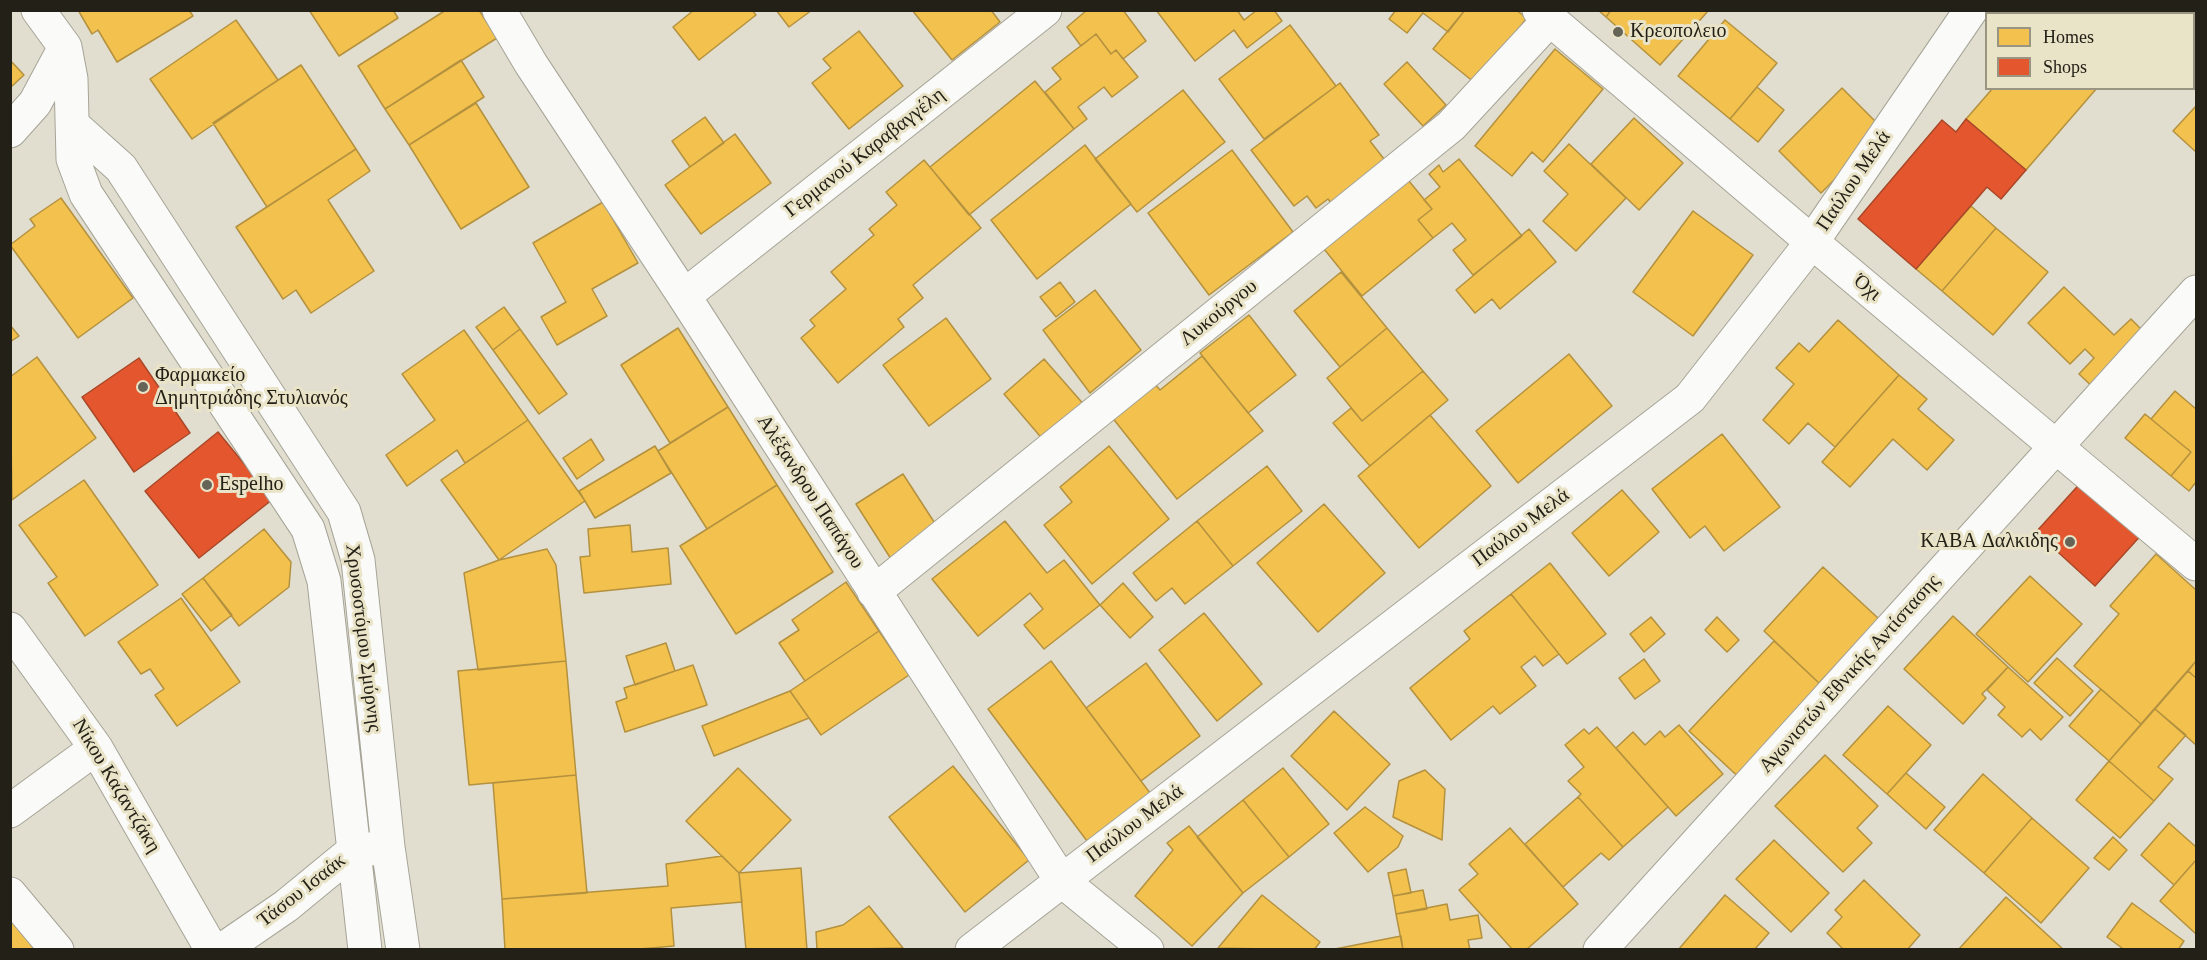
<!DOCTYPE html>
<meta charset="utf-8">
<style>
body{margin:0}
#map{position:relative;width:2207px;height:960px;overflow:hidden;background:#e1decf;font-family:Georgia,serif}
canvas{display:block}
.frame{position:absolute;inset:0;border:12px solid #232117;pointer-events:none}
.legend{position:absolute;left:1985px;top:12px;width:210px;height:78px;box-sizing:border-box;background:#e9e3c7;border:2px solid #9a9581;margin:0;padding:8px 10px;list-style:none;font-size:18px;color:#232117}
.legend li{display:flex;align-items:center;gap:12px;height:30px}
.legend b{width:30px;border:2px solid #9a9581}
</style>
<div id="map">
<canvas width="2207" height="960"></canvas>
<div class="frame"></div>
<ul class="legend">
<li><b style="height:16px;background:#f2c14e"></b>Homes</li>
<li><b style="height:16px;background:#e4572e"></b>Shops</li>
</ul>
</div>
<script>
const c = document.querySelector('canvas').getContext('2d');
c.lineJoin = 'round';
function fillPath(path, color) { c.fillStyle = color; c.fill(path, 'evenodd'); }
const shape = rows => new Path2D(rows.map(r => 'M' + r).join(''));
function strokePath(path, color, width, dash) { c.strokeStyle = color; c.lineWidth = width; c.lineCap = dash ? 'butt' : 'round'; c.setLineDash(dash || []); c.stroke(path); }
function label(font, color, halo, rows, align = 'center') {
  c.font = font + ' Georgia,serif'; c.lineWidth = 6; c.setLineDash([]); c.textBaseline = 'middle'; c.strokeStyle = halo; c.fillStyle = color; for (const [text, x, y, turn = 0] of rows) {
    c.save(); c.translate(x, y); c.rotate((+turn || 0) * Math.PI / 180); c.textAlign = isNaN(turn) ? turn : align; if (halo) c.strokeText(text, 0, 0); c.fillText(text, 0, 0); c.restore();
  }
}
const homes = shape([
 [78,10,189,10,193,16,117,62,98,30,92,34,78,10],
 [309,10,393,10,398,18,339,56,309,10],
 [446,10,479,10,497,38,385,109,358,66,446,10],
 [694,10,752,10,756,15,699,60,673,27,694,10],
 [776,10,812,10,789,27,776,10],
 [912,10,991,10,1000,22,952,60,912,10],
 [1087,10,1123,10,1146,41,1123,59,1116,50,1111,54,1096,34,1081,46,1067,27,1087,10],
 [1156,10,1237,10,1244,20,1257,10,1274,10,1282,21,1247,48,1234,30,1195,61,1156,10],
 [1396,10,1465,10,1448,32,1423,13,1407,33,1389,19,1396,10],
 [1465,10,1516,10,1527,18,1475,83,1433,49,1465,10],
 [1598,10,1611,10,1606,17,1598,10],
 [1611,10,1709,10,1660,65,1606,17,1611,10],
 [2029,10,2109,10,2113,14,2032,14,2029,10],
 [236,20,278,80,192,139,150,79,236,20],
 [1725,20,1777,63,1730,119,1678,76,1725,20],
 [1290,25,1336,86,1264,139,1219,79,1290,25],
 [859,31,903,86,849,129,812,83,831,68,823,59,859,31],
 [1096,34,1111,54,1116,50,1138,77,1112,97,1104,87,1078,107,1087,119,1074,129,1045,92,1061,79,1052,68,1096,34],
 [1555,49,1603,89,1543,162,1532,152,1512,176,1475,146,1555,49],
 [10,60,24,75,10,88,10,60],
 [461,60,484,97,409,145,385,109,461,60],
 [1407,62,1446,105,1423,126,1384,84,1407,62],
 [301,65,356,149,267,207,213,123,301,65],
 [1035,81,1074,129,969,215,930,167,1035,81],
 [1340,83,1379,135,1370,141,1391,168,1336,209,1328,199,1316,208,1307,196,1294,206,1251,150,1340,83],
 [1757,87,1784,110,1758,142,1730,119,1757,87],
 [1842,88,1884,130,1821,193,1779,151,1842,88],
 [1993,88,2097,88,2026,170,1966,119,1993,88],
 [1183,90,1225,142,1137,212,1095,159,1183,90],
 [476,103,529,187,461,229,409,145,476,103],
 [2196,106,2196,152,2173,131,2196,106],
 [705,117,724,143,690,167,672,141,705,117],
 [1634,118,1683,163,1639,210,1591,164,1634,118],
 [735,134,771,183,701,234,665,185,735,134],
 [1569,144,1626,198,1576,251,1543,221,1568,194,1544,171,1569,144],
 [1085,145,1131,204,1037,279,991,220,1085,145],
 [356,149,370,171,328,200,374,271,311,313,296,290,283,299,236,227,356,149],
 [1232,150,1293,232,1209,295,1148,213,1232,150],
 [1459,159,1522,236,1473,275,1453,250,1466,240,1452,223,1433,238,1418,220,1432,209,1424,200,1440,187,1429,174,1439,165,1443,172,1459,159],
 [924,160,981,228,913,285,923,298,898,319,904,327,838,383,801,338,815,326,810,320,846,289,831,272,874,235,869,229,897,205,886,192,924,160],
 [1404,175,1432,209,1418,220,1433,238,1362,296,1320,244,1404,175],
 [61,198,133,298,78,338,10,245,35,226,30,219,61,198],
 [603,202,638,263,592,289,607,316,557,345,541,317,566,302,533,243,603,202],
 [1971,206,1996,228,1942,291,1916,269,1971,206],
 [1693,211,1753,255,1693,336,1633,292,1693,211],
 [1996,228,2048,272,1993,335,1942,291,1996,228],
 [1529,229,1556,262,1500,309,1492,299,1475,313,1456,290,1529,229],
 [1341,272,1387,328,1340,367,1294,311,1341,272],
 [1060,282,1075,302,1056,317,1040,297,1060,282],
 [2064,287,2114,335,2131,319,2150,338,2098,392,2079,374,2094,358,2085,349,2070,364,2028,323,2064,287],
 [1095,290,1141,350,1090,393,1043,330,1095,290],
 [504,307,520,329,493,350,476,327,504,307],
 [1249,315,1296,375,1248,413,1200,353,1249,315],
 [946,318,991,379,929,426,883,365,946,318],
 [1838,320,1899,375,1835,447,1808,423,1789,444,1763,420,1794,384,1776,368,1799,343,1809,352,1838,320],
 [10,325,19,336,10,342,10,325],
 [678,328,728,407,670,443,621,365,678,328],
 [1387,328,1423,371,1362,421,1327,378,1387,328],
 [520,329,567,394,539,414,493,350,520,329],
 [464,330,528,420,465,463,457,450,407,486,386,455,435,420,402,374,464,330],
 [1569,354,1612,406,1518,483,1476,431,1569,354],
 [1202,356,1263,431,1177,499,1111,416,1153,382,1160,390,1202,356],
 [37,357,96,438,12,500,10,377,37,357],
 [1044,359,1086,407,1045,442,1004,394,1044,359],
 [1423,371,1448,400,1370,466,1333,423,1351,408,1362,421,1423,371],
 [1899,375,1927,399,1918,409,1954,440,1927,470,1893,439,1850,487,1822,462,1899,375],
 [2175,391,2196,409,2196,482,2189,491,2171,476,2191,452,2151,419,2175,391],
 [728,407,777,485,707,529,658,451,728,407],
 [2145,414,2191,452,2171,476,2125,438,2145,414],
 [1430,415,1491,486,1419,548,1358,476,1430,415],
 [528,420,585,501,499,560,441,480,528,420],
 [1722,434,1780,507,1724,551,1705,526,1690,538,1652,489,1722,434],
 [591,439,604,460,577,479,563,458,591,439],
 [655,446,671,473,595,518,579,491,655,446],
 [1109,446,1169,519,1092,584,1044,525,1072,502,1060,487,1109,446],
 [1267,466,1302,511,1233,566,1197,521,1267,466],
 [903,474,938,528,891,559,856,504,903,474],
 [84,480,158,585,85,636,48,583,57,577,19,525,84,480],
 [777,485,833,572,736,634,680,546,777,485],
 [1622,490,1659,532,1609,576,1572,533,1622,490],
 [1324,504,1385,573,1318,632,1257,563,1324,504],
 [1005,521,1047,573,1064,560,1100,605,1044,649,1024,625,1043,609,1030,593,978,636,932,579,1005,521],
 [1197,521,1233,566,1185,604,1172,588,1156,601,1133,573,1197,521],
 [630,525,632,552,668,548,671,584,584,593,580,557,590,556,588,529,630,525],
 [264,529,291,562,289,587,239,626,203,578,264,529],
 [547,549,556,565,566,661,478,670,464,573,499,560,547,549],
 [2156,554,2196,590,2196,661,2141,724,2074,666,2119,614,2110,606,2156,554],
 [1550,563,1606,634,1567,664,1511,594,1550,563],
 [1823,567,1879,619,1819,683,1764,631,1823,567],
 [2030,576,2082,624,2028,682,1976,634,2030,576],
 [203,578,232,615,211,631,182,594,203,578],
 [846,582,879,631,805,681,779,643,799,630,792,620,846,582],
 [1123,583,1153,617,1130,638,1100,605,1123,583],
 [1511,594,1559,654,1543,666,1535,656,1521,667,1536,686,1500,714,1493,706,1451,740,1410,688,1470,639,1464,631,1511,594],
 [181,598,240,682,177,726,155,695,164,689,150,669,141,674,118,642,181,598],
 [1204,613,1262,684,1217,721,1159,650,1204,613],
 [1953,616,2008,667,1982,694,1986,698,1963,724,1904,669,1953,616],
 [1651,617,1665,634,1644,652,1630,634,1651,617],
 [1717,617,1739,640,1727,652,1705,630,1717,617],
 [879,631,909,675,821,735,790,691,879,631],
 [1774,641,1819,683,1745,783,1689,731,1774,641],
 [666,643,675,671,635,685,626,656,666,643],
 [2057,658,2093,691,2070,716,2034,683,2057,658],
 [1644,659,1660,681,1635,699,1619,678,1644,659],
 [566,661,576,775,469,785,458,671,566,661],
 [1051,661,1150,793,1087,841,988,709,1051,661],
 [2196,661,2196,678,2188,671,2196,661],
 [1146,663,1200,736,1141,781,1086,708,1146,663],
 [693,665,707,705,625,732,616,702,627,698,624,688,693,665],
 [2008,667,2063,717,2041,740,2030,729,2022,737,1998,715,2005,707,1987,690,2008,667],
 [2188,671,2196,678,2196,745,2155,709,2188,671],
 [2101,689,2141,724,2109,761,2069,726,2101,689],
 [790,691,809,718,714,756,702,726,790,691],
 [1888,706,1931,745,1887,794,1843,755,1888,706],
 [2155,709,2186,735,2158,767,2173,779,2154,801,2109,761,2155,709],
 [1334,711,1390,764,1347,810,1291,756,1334,711],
 [1679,725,1723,774,1676,816,1616,748,1633,732,1645,745,1660,731,1665,737,1679,725],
 [1597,727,1668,807,1623,847,1578,797,1581,794,1568,781,1584,767,1565,745,1584,729,1589,734,1597,727],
 [1825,755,1878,806,1857,828,1872,843,1843,872,1775,806,1825,755],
 [2109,761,2154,801,2120,838,2076,800,2109,761],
 [953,766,1029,860,965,912,889,817,953,766],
 [738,768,791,820,739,873,686,821,738,768],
 [1283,768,1329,824,1289,857,1243,800,1283,768],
 [1425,770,1445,789,1442,840,1393,817,1399,781,1425,770],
 [1906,773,1945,807,1926,829,1887,794,1906,773],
 [1983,774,2032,818,1984,873,1934,830,1983,774],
 [576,775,587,893,502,899,493,783,576,775],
 [1578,797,1623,847,1609,860,1601,853,1563,887,1525,844,1578,797],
 [1243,800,1289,857,1243,893,1197,837,1243,800],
 [1365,807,1403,836,1398,847,1368,872,1334,833,1365,807],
 [2032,818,2089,868,2041,923,1984,873,2032,818],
 [2169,823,2196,847,2196,860,2174,885,2141,855,2169,823],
 [1189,826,1243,893,1192,946,1135,896,1173,850,1167,843,1189,826],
 [1510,828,1578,904,1526,950,1513,950,1459,890,1478,874,1469,864,1510,828],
 [2113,837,2127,850,2109,870,2094,858,2113,837],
 [1774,840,1829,893,1791,932,1736,879,1774,840],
 [722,856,739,873,742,902,671,908,674,946,629,950,505,950,502,899,668,886,666,864,722,856],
 [2196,860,2196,934,2160,901,2196,860],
 [801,868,807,950,746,950,739,873,801,868],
 [1406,869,1411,893,1393,896,1388,873,1406,869],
 [1864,880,1920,935,1907,950,1844,950,1827,933,1842,917,1835,910,1864,880],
 [1423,890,1427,909,1396,914,1393,896,1423,890],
 [1262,895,1320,942,1314,950,1218,948,1262,895],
 [1725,895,1769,933,1754,950,1678,950,1725,895],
 [2006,897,2064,950,1958,950,2006,897],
 [2132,903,2184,941,2178,950,2120,950,2122,948,2107,937,2132,903],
 [1447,904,1450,920,1478,915,1482,938,1468,940,1470,950,1403,950,1396,914,1447,904],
 [869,906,903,948,817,950,816,932,843,925,869,906],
 [10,913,39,950,10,950,10,913],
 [1401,936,1403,950,1330,950,1401,936]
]);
fillPath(homes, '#f2c14e');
strokePath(homes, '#b4913e', 1.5);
const shops = shape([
 [1966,119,2026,170,2001,199,1987,187,1916,269,1858,219,1942,120,1956,132,1966,119],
 [139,358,190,433,134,472,82,397,139,358],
 [218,432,273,499,199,558,145,491,218,432],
 [2085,478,2144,532,2095,586,2036,532,2085,478]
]);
fillPath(shops, '#e4572e');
strokePath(shops, '#aa4727', 1.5);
const minor = shape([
 [38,10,65,47,71,79,73,159,86,194,308,529,324,581,365,950],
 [499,10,531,64,684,296,1061,880,1147,950],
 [1539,10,1812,242,2196,564],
 [73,125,121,168,344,512,358,560,388,847,403,950],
 [10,131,35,103,65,47],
 [684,296,1045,10],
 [874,592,1451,126,1550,19],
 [10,629,96,748,212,950],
 [10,811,96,748],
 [10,894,57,950],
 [222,950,286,906,353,851,370,849],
 [972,950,1690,398,1812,242,1971,10],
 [1600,950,2196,292]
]);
strokePath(minor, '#a6a497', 35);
strokePath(minor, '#fafaf8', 33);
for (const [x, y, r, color] of [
 [1618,32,6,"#666357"],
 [143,387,6,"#666357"],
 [207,485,6,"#666357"],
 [2070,542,6,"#666357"]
]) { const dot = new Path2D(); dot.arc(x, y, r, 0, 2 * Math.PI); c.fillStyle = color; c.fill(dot); strokePath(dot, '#e9e3c7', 2); }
label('20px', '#232117', '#e9e3c7', [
 ["Κρεοπολειο",1630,32],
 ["Φαρμακείο",155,376],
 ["Δημητριάδης Στυλιανός",155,399],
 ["Espelho",219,485],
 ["ΚΑΒΑ Δαλκιδης",2058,542,"right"]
], 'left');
label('20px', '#232117', '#e9e3c7', [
 ["Γερμανού Καραβαγγέλη",865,153,-38],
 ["Παύλου Μελά",1854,181,-56],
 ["Όχι",1867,288,40],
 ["Λυκούργου",1219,313,-39],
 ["Αλέξανδρου Παπάγου",810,492,57],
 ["Παύλου Μελά",1521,528,-37],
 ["Χρυσοστόμου Σμύρνης",363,638,83],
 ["Αγωνιστών Εθνικής Αντίστασης",1850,674,-48],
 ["Νίκου Καζαντζάκη",116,786,59],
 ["Παύλου Μελά",1135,824,-37],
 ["Τάσου Ισαάκ",302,891,-38]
]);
</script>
